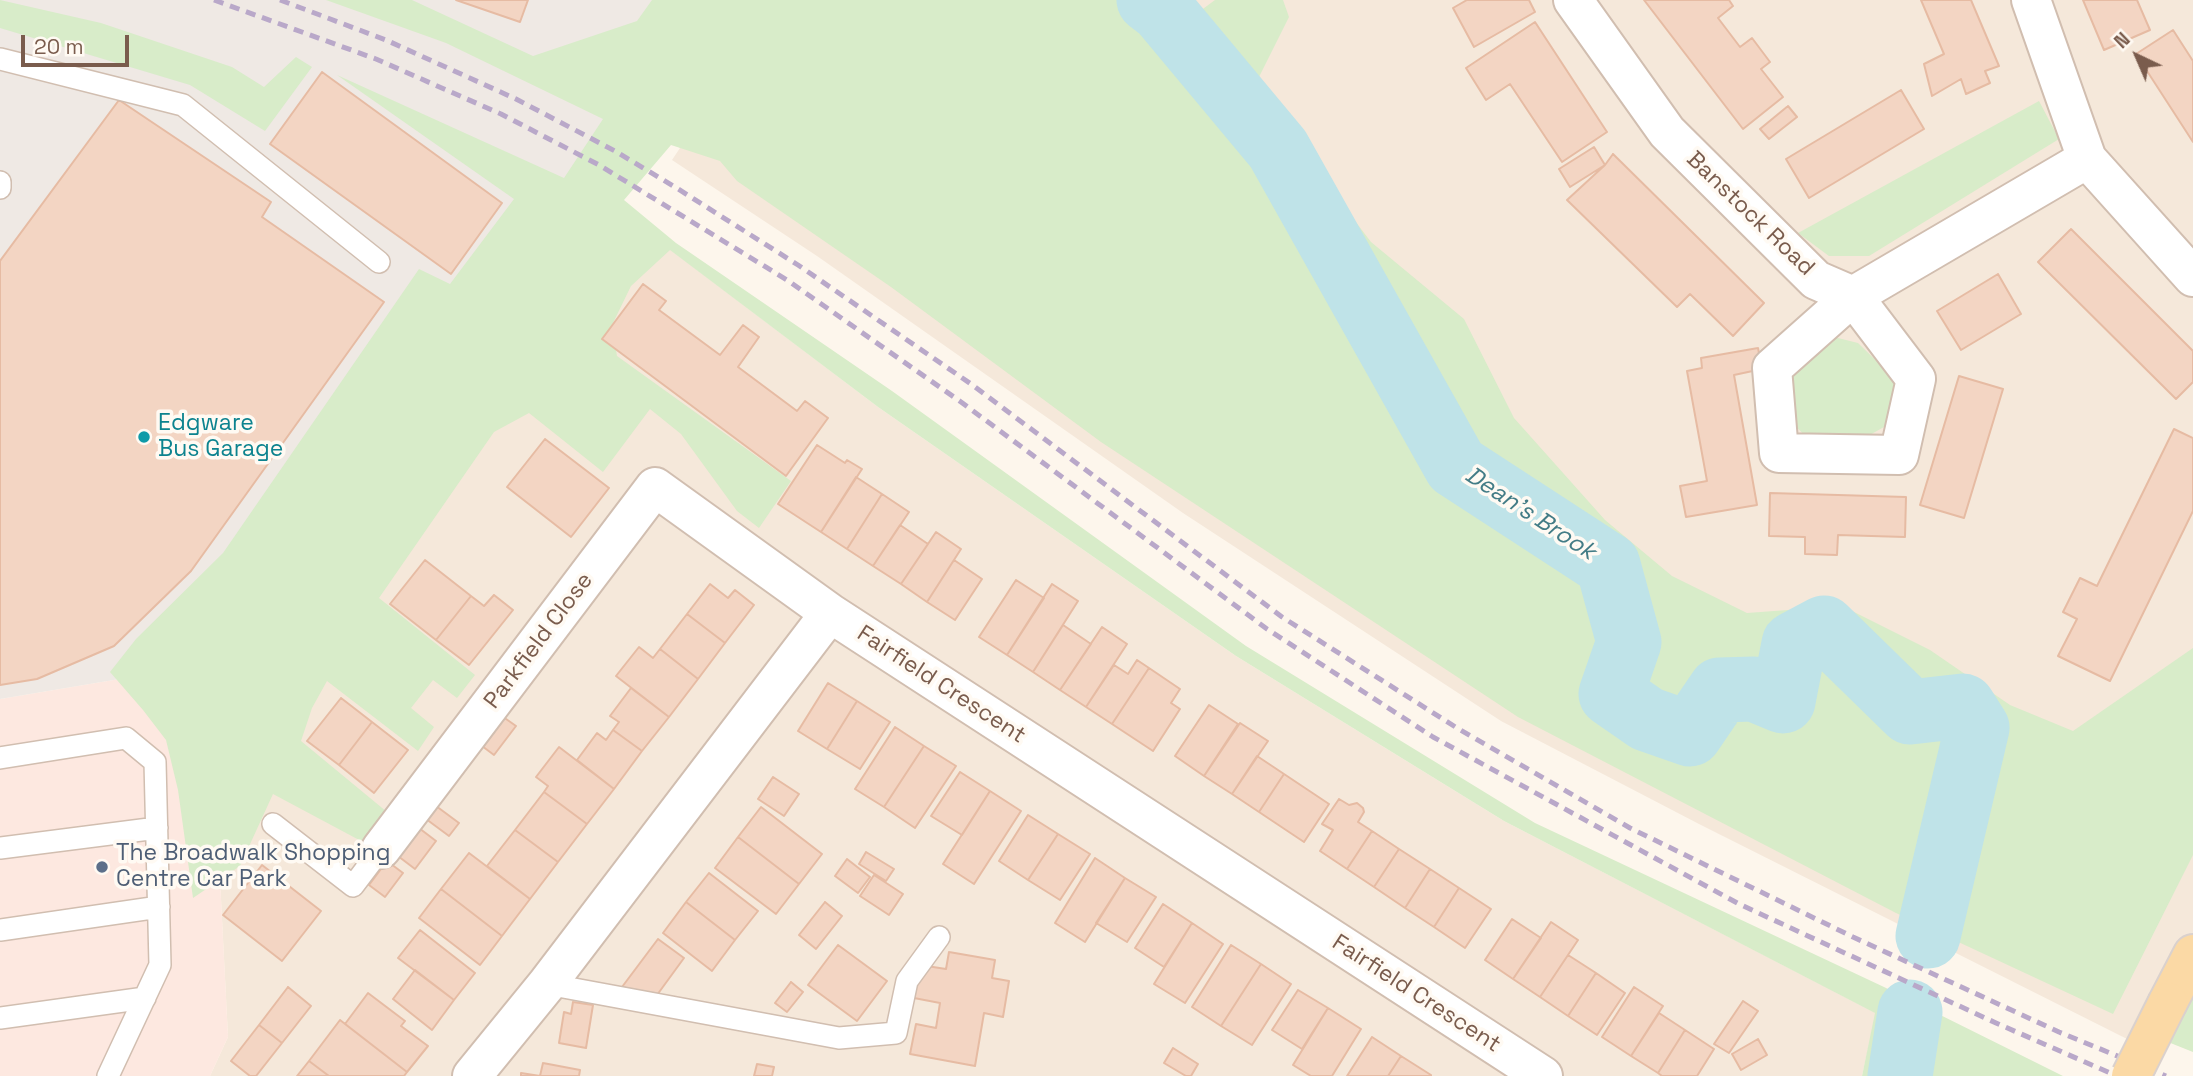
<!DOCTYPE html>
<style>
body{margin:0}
#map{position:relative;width:2193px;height:1076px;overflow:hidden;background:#fdf6ec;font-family:"Space Grotesk",sans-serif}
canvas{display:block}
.north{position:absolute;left:2102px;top:21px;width:70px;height:70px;-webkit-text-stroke:5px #fffaf3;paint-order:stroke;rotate:316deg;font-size:19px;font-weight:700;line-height:28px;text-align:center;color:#7a5c4d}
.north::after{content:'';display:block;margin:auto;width:24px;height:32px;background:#7a5c4d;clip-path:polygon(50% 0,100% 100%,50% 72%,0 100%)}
.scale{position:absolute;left:21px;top:35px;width:108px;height:32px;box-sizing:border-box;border:4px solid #7a5c4d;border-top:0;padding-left:9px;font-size:21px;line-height:24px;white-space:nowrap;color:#7a5c4d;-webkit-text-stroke:5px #fffaf3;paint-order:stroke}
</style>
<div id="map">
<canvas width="2193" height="1076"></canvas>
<div class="north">N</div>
<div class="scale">20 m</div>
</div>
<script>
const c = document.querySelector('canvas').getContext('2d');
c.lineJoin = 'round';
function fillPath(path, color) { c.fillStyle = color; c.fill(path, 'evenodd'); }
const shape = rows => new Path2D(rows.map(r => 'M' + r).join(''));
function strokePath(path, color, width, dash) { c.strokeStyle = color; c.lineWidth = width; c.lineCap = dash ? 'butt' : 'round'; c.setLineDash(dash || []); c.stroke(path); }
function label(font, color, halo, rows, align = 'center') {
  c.font = font + ' "Space Grotesk",sans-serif'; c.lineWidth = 7; c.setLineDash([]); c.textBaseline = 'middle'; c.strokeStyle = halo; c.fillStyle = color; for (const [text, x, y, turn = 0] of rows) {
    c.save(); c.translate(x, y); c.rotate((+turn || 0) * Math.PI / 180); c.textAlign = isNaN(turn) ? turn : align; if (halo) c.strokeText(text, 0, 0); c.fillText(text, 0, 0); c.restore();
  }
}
fillPath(shape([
 [756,0,2193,0,2193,952,2143,1047,1699,824,1501,721,1183,513,817,256,672,160,680,148,664,138],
 [638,225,878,407,1236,656,1504,821,1876,1013,1862,1076,210,1076,228,1037,209,664]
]), '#f5e8da');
fillPath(shape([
 [209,664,228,1037,210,1076,0,1076,0,699]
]), '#fde8e0');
fillPath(shape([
 [0,0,754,0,209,664,0,699]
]), '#efe9e4');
fillPath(shape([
 [0,0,101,23,232,67,264,87,296,57,312,67,265,131,190,85,0,28],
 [326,0,412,0,533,56,637,21,652,0,1158,0,1184,23,1215,0,1283,0,1289,17,1258,79,1303,153,1371,242,1464,319,1514,418,1605,520,1672,576,1747,613,1842,606,1930,650,2010,705,2073,731,2193,648,2193,855,2113,1014,1896,913,1518,717,1101,442,891,287,737,181,720,161,671,145,624,200,676,243,892,391,1246,646,1535,823,1884,987,2063,1076,1862,1076,1875,1013,1504,821,1236,656,878,407,670,250,631,286,612,325,617,356,791,481,759,528,737,511,681,434,650,409,603,472,529,413,494,432,379,598,475,675,457,698,433,680,411,708,434,727,418,751,327,681,312,708,301,741,387,812,361,841,273,794,240,866,193,898,178,790,166,740,143,710,110,672,136,639,223,553,419,269,450,284,514,199,337,75,564,178,603,119,446,43],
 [2039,101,2059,139,1869,256,1829,256,1798,233],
 [1830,336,1858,343,1900,384,1893,422,1866,437,1807,438,1791,421,1788,385,1797,368],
 [2193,949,2193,1052,2148,1034]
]), '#d8ecc9');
strokePath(shape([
 [1149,0,1162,10,1278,149,1456,466,1608,565,1629,642,1611,694,1647,719,1690,734,1720,690,1754,689,1783,701,1794,644,1824,628,1910,712,1963,706,1977,728,1928,936],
 [1900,1076,1910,1012]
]), '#bfe3e8', 65);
const building = shape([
 [456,0,528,0,520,22,456,0],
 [1467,0,1529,0,1535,12,1474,47,1453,8,1467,0],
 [1644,0,1729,0,1733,6,1718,18,1740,47,1752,38,1770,62,1761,69,1783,97,1743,129,1644,0],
 [1921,0,1971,0,1999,66,1985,71,1990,83,1966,94,1961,79,1932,96,1924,64,1944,54,1921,0],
 [2083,0,2137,0,2150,30,2104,50,2083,0],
 [1535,22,1607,132,1562,162,1510,84,1486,100,1466,68,1535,22],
 [2173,30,2193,61,2193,142,2136,54,2173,30],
 [322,72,502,203,451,274,270,144,322,72],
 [1901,90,1924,129,1809,198,1786,159,1901,90],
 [119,100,271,202,262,217,384,302,191,571,114,646,37,679,0,685,0,261,119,100],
 [1788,106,1797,117,1769,139,1760,129,1788,106],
 [1594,147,1605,165,1570,187,1559,169,1594,147],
 [1613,154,1764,303,1733,336,1690,294,1677,307,1567,200,1605,165,1613,154],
 [2071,229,2193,351,2193,382,2176,399,2038,262,2071,229],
 [1998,274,2021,314,1961,350,1937,311,1998,274],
 [643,284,666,301,659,310,720,355,743,325,759,337,738,367,797,411,805,401,828,418,786,476,602,339,643,284],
 [1758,348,1762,369,1734,375,1757,505,1686,517,1680,486,1707,481,1687,371,1702,368,1701,358,1758,348],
 [1959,376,2003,389,1964,518,1920,505,1959,376],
 [2174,429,2193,438,2193,511,2110,681,2058,656,2077,619,2063,612,2080,578,2097,586,2174,429],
 [545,439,609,488,571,537,507,487,545,439],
 [817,445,845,463,847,460,862,469,821,532,778,504,817,445],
 [856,477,882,494,847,549,821,532,856,477],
 [1770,493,1906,497,1905,537,1838,535,1837,555,1805,554,1805,537,1769,536,1770,493],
 [882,494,909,512,873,566,847,549,882,494],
 [900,525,928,544,901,584,873,566,900,525],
 [936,532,961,549,927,602,901,584,936,532],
 [425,560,471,596,436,640,390,604,425,560],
 [954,560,982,579,955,620,927,602,954,560],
 [1016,580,1044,598,1007,655,979,637,1016,580],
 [710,584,728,598,735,590,754,605,725,643,687,614,710,584],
 [1052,584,1078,601,1033,672,1007,655,1052,584],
 [494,595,513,610,469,665,436,640,471,596,484,606,494,595],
 [687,614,725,643,698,679,660,649,687,614],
 [1063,625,1091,644,1060,690,1033,672,1063,625],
 [1102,627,1127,644,1086,707,1060,690,1102,627],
 [639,647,653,658,660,649,698,679,669,717,616,676,639,647],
 [1137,660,1149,668,1112,724,1086,707,1114,665,1128,674,1137,660],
 [1149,668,1180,689,1171,703,1180,709,1153,751,1112,724,1149,668],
 [828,683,857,701,827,749,798,731,828,683],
 [631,688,669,717,642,751,613,730,619,722,610,716,631,688],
 [341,698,372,722,339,765,307,741,341,698],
 [857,701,890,722,860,769,827,749,857,701],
 [1209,705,1238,724,1204,776,1175,756,1209,705],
 [499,714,516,726,494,755,478,743,499,714],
 [372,722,408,750,374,793,339,765,372,722],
 [1240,723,1268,741,1232,794,1204,776,1240,723],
 [895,727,924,746,884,807,855,789,895,727],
 [613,730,642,751,614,789,577,760,597,733,606,740,613,730],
 [924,746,956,766,915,828,884,807,924,746],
 [559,747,614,789,587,824,544,792,548,786,536,777,559,747],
 [1257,756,1284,774,1259,812,1232,794,1257,756],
 [960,772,990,791,962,835,931,816,960,772],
 [1284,774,1329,804,1304,842,1259,812,1284,774],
 [773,777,799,794,784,816,758,799,773,777],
 [990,791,1021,811,974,884,943,864,990,791],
 [544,792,587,824,558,862,515,830,544,792],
 [1339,799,1349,805,1357,803,1363,808,1364,812,1358,822,1372,831,1347,869,1320,851,1333,830,1322,824,1339,799],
 [432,803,459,823,449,836,422,816,432,803],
 [761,807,822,854,799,884,738,837,761,807],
 [1028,815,1058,834,1028,880,999,861,1028,815],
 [415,825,436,841,415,869,394,853,415,825],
 [515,830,558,862,530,899,487,866,515,830],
 [1372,831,1399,849,1374,887,1347,869,1372,831],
 [1058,834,1090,854,1060,900,1028,880,1058,834],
 [738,837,799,884,776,914,715,868,738,837],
 [1399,849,1430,869,1405,908,1374,887,1399,849],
 [866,852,894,869,886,881,859,864,866,852],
 [469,853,530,899,502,936,441,889,469,853],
 [1095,858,1125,878,1085,942,1055,923,1095,858],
 [847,859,870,877,858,893,835,876,847,859],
 [387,861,403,873,385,897,369,885,387,861],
 [262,865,321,911,282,961,223,915,262,865],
 [1430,869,1459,888,1434,927,1405,908,1430,869],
 [709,873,758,911,735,940,686,902,709,873],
 [874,875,903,894,889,915,860,896,874,875],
 [1125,878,1156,897,1127,942,1096,923,1125,878],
 [1459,888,1491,909,1465,948,1434,927,1459,888],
 [441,889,502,936,480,965,419,918,441,889],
 [686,902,735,940,712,971,663,933,686,902],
 [825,902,842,916,816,949,799,935,825,902],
 [1163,904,1192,923,1164,967,1135,948,1163,904],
 [1512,919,1541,938,1513,979,1485,960,1512,919],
 [1551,922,1578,940,1540,997,1513,979,1551,922],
 [1192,923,1223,944,1185,1003,1154,984,1192,923],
 [420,930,475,973,454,1000,398,958,420,930],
 [658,939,684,958,657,995,622,987,658,939],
 [838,945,887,981,857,1021,808,985,838,945],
 [1231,945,1261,964,1221,1026,1192,1007,1231,945],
 [949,952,995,960,992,978,1009,981,1003,1017,984,1013,975,1066,910,1054,916,1024,936,1028,940,1003,914,998,920,965,946,969,949,952],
 [1568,955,1596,973,1568,1016,1540,997,1568,955],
 [1261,964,1291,984,1252,1045,1221,1026,1261,964],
 [415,970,454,1000,432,1030,393,999,415,970],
 [1596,973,1625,993,1597,1035,1568,1016,1596,973],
 [791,982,803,992,787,1012,775,1003,791,982],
 [288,987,311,1006,282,1043,259,1025,288,987],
 [1634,987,1663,1006,1631,1056,1602,1037,1634,987],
 [1298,990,1328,1008,1302,1049,1272,1030,1298,990],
 [368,993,405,1021,401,1026,428,1046,407,1072,345,1024,368,993],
 [1743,1001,1758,1011,1729,1053,1714,1044,1743,1001],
 [573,1002,593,1005,586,1048,559,1043,564,1012,571,1014,573,1002],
 [1328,1008,1361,1029,1332,1076,1311,1076,1293,1065,1328,1008],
 [1659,1013,1685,1030,1658,1073,1631,1056,1659,1013],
 [340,1020,407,1072,404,1076,329,1076,309,1061,340,1020],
 [259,1025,282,1043,256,1076,250,1076,231,1061,259,1025],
 [1685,1030,1714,1049,1697,1076,1662,1076,1658,1073,1685,1030],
 [1372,1037,1401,1056,1388,1076,1347,1076,1372,1037],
 [1758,1039,1767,1055,1741,1070,1732,1054,1758,1039],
 [1173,1048,1198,1064,1191,1076,1186,1076,1164,1063,1173,1048],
 [1401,1056,1431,1075,1431,1076,1388,1076,1401,1056],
 [309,1061,329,1076,297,1076,309,1061],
 [543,1063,580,1070,579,1076,521,1076,521,1073,540,1076,543,1063],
 [757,1064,774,1067,772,1076,754,1076,757,1064]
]);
fillPath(building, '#f3d5c3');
strokePath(building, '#e6bba3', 2);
const lane = shape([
 [0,59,183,105,379,262],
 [0,182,0,188],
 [0,758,126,738,155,762,160,965,108,1076],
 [273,824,353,886,381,849],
 [0,848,157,828],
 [0,930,159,907],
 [547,984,839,1038,896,1033,907,981,939,937],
 [0,1018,145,998]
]);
const street = shape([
 [1573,0,1667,132,1816,280,1853,296,2087,159],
 [2031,0,2087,159,2193,277],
 [1853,296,1916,379,1899,455,1779,453,1772,368,1853,296],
 [381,849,655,487,830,613],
 [472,1076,547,984,830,613,1543,1076]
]);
const primary = shape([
 [2168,1002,2193,954]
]);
strokePath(lane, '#d1beb0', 24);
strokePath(street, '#d1beb0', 42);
strokePath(primary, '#dad1cd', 42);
strokePath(lane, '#fff', 21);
strokePath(street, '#fff', 38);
strokePath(primary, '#fbd9a5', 38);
strokePath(shape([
 [214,0,376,59,501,114,599,165,787,280,961,402,1267,629,1433,737,1739,904,1996,1023,2117,1076],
 [280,0,386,40,516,99,615,151,675,187,798,265,971,384,1282,617,1457,728,1630,828,1853,937,2059,1032,2166,1076]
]), '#b9a8c9', 5, [10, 7]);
const primaryBridge = shape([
 [2131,1076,2168,1002]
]);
strokePath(primaryBridge, '#dad1cd', 42, []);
strokePath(primaryBridge, '#fbd9a5', 38);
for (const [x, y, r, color] of [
 [144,437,7,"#0f9aa8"],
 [102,867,7,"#5c6f8a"]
]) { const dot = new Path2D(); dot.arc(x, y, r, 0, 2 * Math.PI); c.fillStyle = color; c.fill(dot); strokePath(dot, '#fffaf3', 2.5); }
label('23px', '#7a5c4d', '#fffaf3', [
 ["Banstock Road",1750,214,44],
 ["Parkfield Close",539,641,-53],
 ["Fairfield Crescent",941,685,33],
 ["Fairfield Crescent",1416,994,33]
]);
label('23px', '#0d838f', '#fffaf3', [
 ["Edgware",158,424],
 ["Bus Garage",158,450]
], 'left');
label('23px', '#4e5e75', '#fffaf3', [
 ["The Broadwalk Shopping",116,854],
 ["Centre Car Park",116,880]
], 'left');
label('italic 24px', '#437c86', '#fffaf3', [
 ["Dean's Brook",1530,514,33]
]);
</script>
